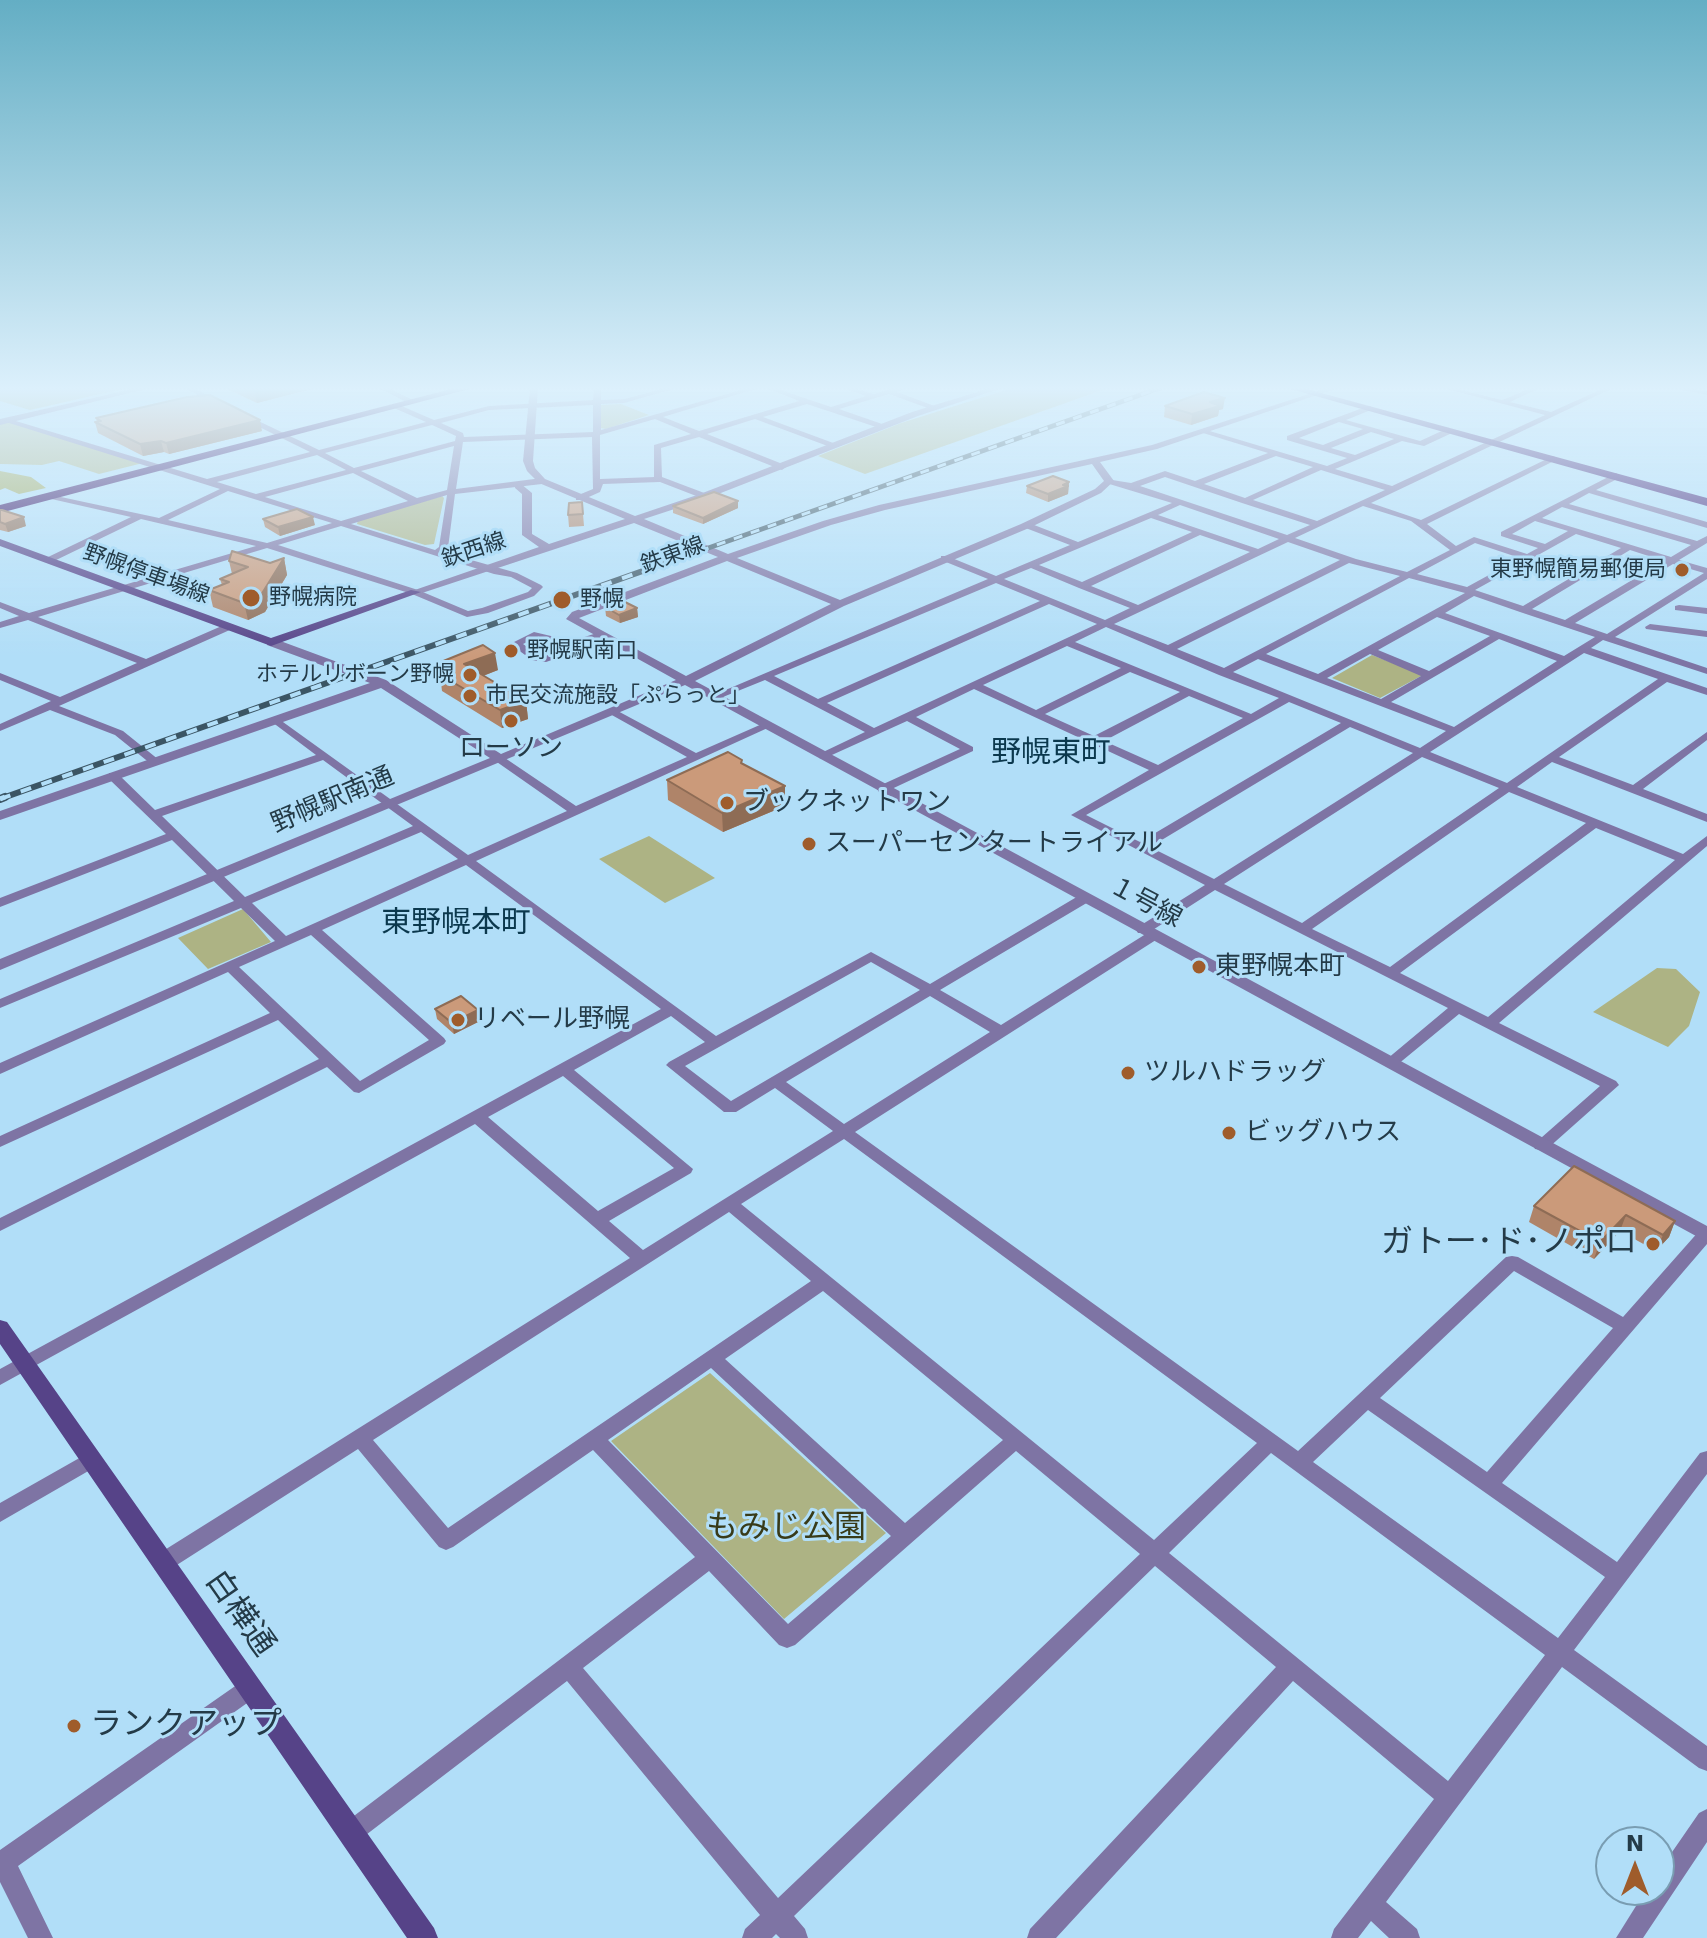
<!DOCTYPE html>
<meta charset="utf-8">
<style>
body{margin:0}
#map{position:relative;width:1707px;height:1938px;overflow:hidden;background:#b1def8;font-family:"DejaVu Sans",sans-serif}
canvas{display:block}
.north{position:absolute;left:1595px;top:1826px;width:80px;height:80px;box-sizing:border-box;background:#b1def8;border:2px solid #799db2;border-radius:50%;rotate:0deg;font-size:22px;font-weight:700;line-height:32px;text-align:center;color:#243b48}
.north::after{content:'';display:block;margin:auto;width:28px;height:36px;background:#9f5c2b;clip-path:polygon(50% 0,100% 100%,50% 72%,0 100%)}
</style>
<div id="map">
<canvas width="1707" height="1938"></canvas>
<div class="north">N</div>
</div>
<script>
const c = document.querySelector('canvas').getContext('2d');
c.lineJoin = 'round';
function fillPath(path, color) { c.fillStyle = color; c.fill(path, 'evenodd'); }
const shape = rows => new Path2D(rows.map(r => 'M' + r).join(''));
function strokePath(path, color, width, dash) { c.strokeStyle = color; c.lineWidth = width; c.lineCap = dash ? 'butt' : 'round'; c.setLineDash(dash || []); c.stroke(path); }
function label(font, color, halo, rows, align = 'center') {
  c.font = font + ' "DejaVu Sans","Noto Sans JP",sans-serif'; c.lineWidth = 6; c.setLineDash([]); c.textBaseline = 'middle'; c.strokeStyle = halo; c.fillStyle = color; for (const [text, x, y, turn = 0] of rows) {
    c.save(); c.translate(x, y); c.rotate((+turn || 0) * Math.PI / 180); c.textAlign = isNaN(turn) ? turn : align; if (halo) c.strokeText(text, 0, 0); c.fillText(text, 0, 0); c.restore();
  }
}
fillPath(shape([
 [0,388,127,388,30,410,0,401],
 [1012,388,1108,388,865,474,818,456,901,423],
 [621,404,649,415,606,429,600,428,600,405],
 [10,421,143,463,99,474,59,461,42,465,0,464,0,424],
 [442,496,444,498,434,544,425,545,357,524,358,520],
 [1372,655,1423,675,1380,698,1332,678],
 [649,836,715,878,665,903,599,859],
 [243,909,271,942,208,969,178,938],
 [1657,968,1676,969,1700,992,1689,1026,1668,1047,1593,1012],
 [710,1373,886,1533,784,1619,611,1441]
]), '#adb384');
fillPath(shape([
 [0,471,31,477,46,488,19,494,5,488,0,490]
]), '#9fa758');
fillPath(shape([
 [185,388,194,388,224,404,217,406,185,388],
 [379,388,388,388,417,402,410,404,379,388],
 [594,388,601,388,601,400,624,399,666,388,677,388,624,403,601,404,601,430,748,388,759,388,663,417,699,431,799,401,766,388,775,388,831,407,866,396,843,388,852,388,874,394,895,388,905,388,897,392,940,408,933,410,889,394,839,409,885,425,886,427,882,429,807,404,763,417,836,444,837,446,833,448,755,419,707,434,785,465,786,467,782,470,699,437,661,448,662,477,707,494,707,498,704,499,660,482,603,484,600,492,582,500,576,500,576,496,593,489,592,437,463,442,456,489,542,478,546,481,542,484,455,494,448,548,443,552,517,573,541,585,543,587,534,596,488,613,467,617,412,594,267,548,38,617,146,659,224,625,232,625,232,629,59,706,123,731,159,760,159,764,151,764,115,735,50,710,0,731,0,724,51,701,0,680,0,673,60,697,137,663,28,620,0,628,0,622,19,616,0,608,0,602,29,613,256,546,141,519,52,562,46,562,46,558,131,517,47,498,47,494,159,518,220,489,6,422,6,418,207,479,310,452,243,419,242,417,246,415,319,450,426,422,394,408,393,406,397,404,434,420,489,406,593,400,594,388],
 [593,405,593,432,464,437,463,433,441,423,489,410,593,405],
 [655,419,691,434,654,445,654,477,600,479,600,435,655,419],
 [432,425,456,436,455,441,354,468,325,453,432,425],
 [454,446,447,490,417,498,361,471,454,446],
 [317,455,346,470,256,494,217,482,317,455],
 [353,473,408,501,341,521,265,497,353,473],
 [228,491,332,523,267,543,168,520,228,491],
 [447,495,439,547,435,550,351,524,447,495],
 [341,526,494,574,511,577,532,588,528,592,482,608,468,611,418,590,278,545,341,526],
 [1443,388,1453,388,1502,400,1531,388,1540,388,1510,402,1551,412,1604,388,1613,388,1371,503,1421,520,1553,456,1557,458,1556,460,1427,524,1456,546,1474,537,1527,554,1538,548,1501,536,1501,532,1616,473,1620,476,1619,478,1596,490,1707,522,1707,528,1589,493,1569,504,1697,541,1707,536,1707,543,1679,560,1707,568,1707,579,1615,637,1707,668,1707,674,1603,640,1591,648,1707,688,1707,695,1667,682,1559,757,1633,785,1707,732,1707,740,1643,789,1707,814,1707,822,1552,762,1517,787,1683,854,1707,836,1707,846,1499,1023,1616,1081,1619,1085,1547,1149,1541,1150,1535,1149,1533,1145,1600,1086,1459,1014,1397,1065,1387,1065,1384,1062,1387,1059,1448,1008,1215,890,1148,933,1138,933,1136,930,1138,927,1205,885,1071,815,1149,770,974,689,916,717,973,747,973,751,883,793,879,792,877,789,879,786,960,749,907,721,823,759,819,758,819,754,865,732,765,680,718,699,710,699,709,697,988,579,941,560,941,556,947,556,996,576,1070,545,1023,527,1023,523,1029,523,1078,542,1172,503,1106,483,1106,479,1131,483,1165,471,1195,481,1268,453,1203,433,1203,429,1327,466,1347,458,1287,440,1287,436,1368,406,1371,406,1371,410,1346,420,1420,441,1446,429,1452,429,1452,433,1424,446,1402,441,1335,469,1392,486,1545,415,1443,388],
 [1339,422,1363,429,1323,445,1299,438,1339,422],
 [1371,432,1394,439,1355,455,1331,448,1371,432],
 [1276,456,1313,467,1245,498,1204,484,1276,456],
 [1321,470,1385,490,1317,521,1253,500,1321,470],
 [1165,477,1242,503,1310,525,1287,535,1140,486,1165,477],
 [1180,505,1279,539,1258,549,1158,515,1180,505],
 [1363,506,1411,521,1450,550,1407,572,1356,559,1295,538,1363,506],
 [1562,507,1691,545,1671,557,1542,518,1562,507],
 [1151,518,1192,532,1082,582,1039,565,1151,518],
 [1535,521,1568,531,1545,544,1512,534,1535,521],
 [1576,534,1621,548,1523,606,1475,590,1576,534],
 [1200,535,1250,552,1138,605,1091,586,1200,535],
 [1288,542,1340,560,1168,645,1114,624,1288,542],
 [1475,543,1520,558,1467,587,1417,574,1475,543],
 [1630,550,1664,561,1565,620,1532,609,1630,550],
 [1349,563,1400,576,1224,668,1177,649,1349,563],
 [1673,564,1704,573,1607,634,1575,623,1673,564],
 [1031,568,1079,588,1130,608,1105,620,1004,579,1031,568],
 [1409,578,1465,593,1318,674,1266,654,1409,578],
 [996,583,1040,601,818,699,774,676,996,583],
 [1474,596,1520,612,1595,637,1564,656,1445,613,1474,596],
 [1049,604,1097,624,874,728,827,703,1049,604],
 [1437,617,1490,636,1429,671,1378,650,1437,617],
 [1106,627,1219,675,1279,698,1251,714,1075,642,1106,627],
 [1499,639,1557,661,1454,727,1391,702,1499,639],
 [1067,646,1121,668,1036,710,983,685,1067,646],
 [1584,653,1658,679,1507,783,1430,752,1584,653],
 [1370,654,1421,676,1381,699,1327,678,1370,654],
 [1258,659,1378,705,1446,731,1420,748,1233,672,1258,659],
 [1130,672,1180,692,1094,736,1045,714,1130,672],
 [1189,696,1243,718,1158,765,1104,741,1189,696],
 [1289,702,1341,723,1140,842,1086,815,1289,702],
 [1350,727,1413,753,1214,879,1150,847,1350,727],
 [1422,757,1499,788,1302,923,1224,884,1422,757],
 [1509,792,1586,823,1390,967,1312,929,1509,792],
 [1596,828,1675,860,1488,1017,1400,973,1596,828],
 [1682,388,1707,391,1707,395,1683,390,1682,388],
 [1679,605,1707,608,1707,614,1675,610,1675,606,1679,605],
 [1650,624,1707,631,1707,637,1646,629,1645,627,1650,624],
 [534,632,572,641,600,632,604,633,604,637,612,639,546,662,532,660,510,644,534,632],
 [535,638,572,647,545,656,539,655,523,644,535,638],
 [614,709,696,753,762,724,770,724,772,726,476,861,716,1036,871,952,930,984,1080,895,1090,895,1092,898,1090,901,940,990,1001,1025,1149,932,1159,932,1161,935,1159,938,855,1132,1298,1451,1506,1257,1512,1256,1518,1257,1623,1317,1700,1230,1707,1228,1707,1244,1502,1483,1617,1562,1700,1453,1707,1451,1707,1474,1574,1650,1707,1746,1707,1771,1699,1768,1562,1667,1386,1902,1417,1929,1420,1938,1389,1938,1371,1921,1358,1938,1331,1938,1334,1929,1434,1799,1293,1681,1056,1938,1027,1938,1030,1929,1276,1667,1155,1566,794,1916,805,1929,808,1938,780,1938,776,1934,772,1938,742,1938,745,1929,760,1915,567,1681,358,1841,350,1845,342,1841,338,1833,342,1825,695,1557,593,1450,453,1547,446,1550,439,1547,358,1449,169,1570,162,1572,155,1570,152,1563,155,1556,630,1258,475,1124,0,1385,0,1369,661,1009,466,865,322,930,444,1038,446,1041,444,1044,359,1093,354,1092,327,1067,0,1231,0,1218,319,1059,278,1020,0,1147,0,1136,270,1013,228,972,0,1074,0,1063,275,941,241,908,0,1008,0,999,234,901,172,840,0,907,0,898,166,834,109,779,109,773,117,773,155,810,316,755,272,722,272,718,276,717,468,855,567,811,494,760,494,756,502,756,576,806,687,757,610,714,610,710,614,709],
 [323,760,413,826,245,897,162,816,323,760],
 [421,832,458,859,286,936,252,903,421,832],
 [311,935,429,1040,360,1081,239,967,311,935],
 [871,962,920,990,731,1101,685,1066,871,962],
 [930,996,990,1032,844,1124,786,1082,930,996],
 [671,1016,705,1042,669,1062,666,1065,724,1112,736,1112,775,1088,833,1131,643,1250,609,1221,691,1173,693,1169,574,1070,671,1016],
 [563,1076,674,1168,598,1211,488,1117,563,1076],
 [844,1139,1257,1443,1154,1540,741,1204,844,1139],
 [729,1212,811,1281,448,1528,373,1440,729,1212],
 [1514,1271,1613,1328,1487,1472,1380,1398,1514,1271],
 [823,1291,1003,1440,905,1523,725,1359,823,1291],
 [711,1368,891,1536,788,1624,608,1440,711,1368],
 [1368,1410,1605,1577,1558,1638,1313,1462,1368,1410],
 [1016,1451,1140,1554,778,1898,583,1668,709,1571,779,1645,787,1648,795,1645,1016,1451],
 [1271,1453,1545,1655,1448,1781,1169,1553,1271,1453],
 [90,1452,97,1454,100,1460,97,1466,0,1522,0,1503,90,1452],
 [249,1678,257,1682,260,1689,257,1696,18,1866,53,1938,28,1938,0,1882,0,1850,241,1682,249,1678],
 [1707,1809,1707,1842,1643,1938,1616,1938,1646,1890,1659,1890,1659,1871,1699,1813,1707,1809]
]), '#7e74a4');
fillPath(shape([
 [137,388,150,388,0,425,0,419,137,388],
 [530,388,538,388,533,461,535,468,545,479,635,516,700,494,912,412,990,388,1002,388,918,416,708,498,644,519,728,554,823,521,879,505,1152,445,1327,388,1338,388,1157,449,1100,462,1114,481,1101,493,1029,528,844,606,695,681,1707,1226,1707,1242,685,685,0,970,0,959,490,758,381,688,0,820,0,811,370,683,267,645,267,639,275,639,386,680,501,754,676,680,566,619,572,612,718,557,634,523,419,594,409,592,539,547,522,535,522,494,515,488,515,484,521,484,532,493,532,534,549,544,625,519,539,483,527,471,523,461,530,388],
 [1092,464,1104,481,1095,489,1021,524,840,600,737,558,831,525,885,510,1092,464],
 [727,561,831,604,686,676,579,618,727,561]
]), '#7e74a4');
fillPath(shape([
 [0,539,271,638,411,590,421,592,271,646,0,546,0,539],
 [0,1320,7,1322,434,1928,438,1938,407,1938,0,1344,0,1320]
]), '#564388');
fillPath(shape([
 [1287,388,1303,388,1707,498,1707,506,1287,388]
]), '#3b1c72');
fillPath(shape([
 [455,388,473,388,0,513,0,505,455,388]
]), '#300e62');
const railFar2 = shape([
 [649,569,1160,388]
]);
const railFar1 = shape([
 [0,799,654,567]
]);
const rail = shape([
 [0,799,5,797]
]);
strokePath(railFar2, '#3b5564', 5);
strokePath(railFar1, '#3b5564', 6);
strokePath(rail, '#3b5564', 8);
strokePath(railFar2, '#b1def8', 3, [9]);
strokePath(railFar1, '#b1def8', 4, [11]);
strokePath(rail, '#b1def8', 5, [15]);
fillPath(shape([
 [227,388,315,388,257,403,227,389],
 [1165,406,1223,409,1219,410,1218,416,1191,425,1164,417],
 [96,418,262,431,169,454,164,452,143,456,98,433,95,422,97,422],
 [1069,482,1068,494,1048,502,1026,493,1027,486],
 [738,501,738,508,703,524,673,513,673,506],
 [582,502,584,526,569,527,568,515],
 [0,510,26,526,8,532,0,530],
 [263,519,315,525,280,536,265,527],
 [284,558,287,575,265,612,248,620,213,607,209,590,222,585,220,579,232,574,229,561,270,563],
 [605,607,637,608,638,617,620,623,606,616],
 [436,664,498,670,483,676,526,701,528,719,502,728,442,691,441,683,438,682],
 [742,760,742,764,785,806,723,832,668,800,667,780],
 [435,1009,480,1021,454,1034,437,1019],
 [1534,1206,1675,1221,1669,1237,1656,1251,1620,1231,1594,1259,1529,1222]
]), '#af8469');
fillPath(shape([
 [259,388,315,388,257,403,254,389],
 [1225,398,1223,409,1219,410,1218,416,1191,425,1192,414,1210,402],
 [260,420,262,431,169,454,166,443],
 [161,441,164,452,143,456,140,444],
 [1069,482,1068,494,1048,502,1048,494],
 [738,501,738,508,703,524,703,518],
 [24,517,26,526,8,532,5,524],
 [313,517,315,525,280,536,278,527],
 [284,558,287,575,265,612,248,620,244,603],
 [637,608,638,617,620,623,619,615],
 [495,653,498,670,467,682,464,664],
 [526,701,528,719,502,728,500,710],
 [785,786,785,806,723,832,722,813],
 [478,1010,480,1021,454,1034,452,1023],
 [1626,1215,1620,1231,1594,1259,1600,1242],
 [1675,1221,1669,1237,1656,1251,1663,1235]
]), '#8e6c55');
const building = shape([
 [1204,392,1225,398,1210,402,1220,406,1192,414,1165,406,1204,392],
 [210,395,260,420,166,443,161,441,140,444,95,422,101,421,96,418,187,397,210,395],
 [1053,476,1069,482,1063,485,1068,486,1048,494,1027,486,1053,476],
 [714,492,738,501,703,518,673,506,714,492],
 [582,502,583,514,568,515,569,503,582,502],
 [297,509,313,517,278,527,263,519,297,509],
 [0,510,2,510,24,517,5,524,0,522,0,510],
 [232,551,270,563,284,558,261,595,244,603,209,590,229,582,220,579,248,567,229,561,232,551],
 [623,601,637,608,619,615,605,607,623,601],
 [483,645,495,653,464,664,526,701,500,710,439,674,447,671,436,664,483,645],
 [728,752,742,760,741,763,785,786,722,813,667,780,728,752],
 [461,996,478,1010,452,1023,435,1009,461,996],
 [1574,1166,1675,1221,1663,1235,1626,1215,1600,1242,1534,1206,1574,1166]
]);
fillPath(building, '#cb9a7a');
strokePath(building, '#8e6c55', 2);
const sky = c.createLinearGradient(0, 0, 0, 659);
sky.addColorStop(0, '#64aec4');
sky.addColorStop(0.59, '#dcf0fc');
sky.addColorStop(1, '#dcf0fc00');
c.fillStyle = sky;
c.fillRect(0, 0, 1707, 659);
for (const [x, y, r, color] of [
 [1682,570,8,"#9f5c2b"],
 [251,598,10,"#9f5c2b"],
 [562,600,10,"#9f5c2b"],
 [511,651,8,"#9f5c2b"],
 [470,675,8,"#9f5c2b"],
 [470,696,8,"#9f5c2b"],
 [511,721,8,"#9f5c2b"],
 [727,803,8,"#9f5c2b"],
 [809,844,8,"#9f5c2b"],
 [1199,967,8,"#9f5c2b"],
 [458,1020,8,"#9f5c2b"],
 [1128,1073,8,"#9f5c2b"],
 [1229,1133,8,"#9f5c2b"],
 [1653,1244,8,"#9f5c2b"],
 [74,1726,8,"#9f5c2b"]
]) { const dot = new Path2D(); dot.arc(x, y, r, 0, 2 * Math.PI); c.fillStyle = color; c.fill(dot); strokePath(dot, '#b1def8', 3); }
label('22px', '#243b48', '#b1def8', [
 ["鉄西線",474,551,-18],
 ["鉄東線",673,556,-20],
 ["野幌停車場線",146,575,20]
]);
label('22px', '#243b48', '#b1def8', [
 ["東野幌簡易郵便局",1666,570,"right"],
 ["野幌病院",269,598],
 ["野幌",580,600],
 ["野幌駅南口",527,651],
 ["ホテルリボーン野幌",454,675,"right"],
 ["市民交流施設「ぷらっと」",486,696]
], 'left');
label('26px', '#243b48', '#b1def8', [
 ["ローソン",511,749,"center"],
 ["ブックネットワン",743,803],
 ["スーパーセンタートライアル",825,844],
 ["東野幌本町",1215,967],
 ["リベール野幌",474,1020],
 ["ツルハドラッグ",1144,1073],
 ["ビッグハウス",1245,1133]
], 'left');
label('26px', '#243b48', '#b1def8', [
 ["野幌駅南通",333,801,-23],
 ["１号線",1145,903,28]
]);
label('30px', '#0b384d', '#b1def8', [
 ["野幌東町",1051,754],
 ["東野幌本町",456,924]
]);
label('32px', '#243b48', '#b1def8', [
 ["ガトー･ド･ノポロ",1637,1244],
 ["ランクアップ",90,1726,"left"]
], 'right');
label('32px', '#383b19', '#b1def8', [
 ["もみじ公園",786,1529]
]);
label('32px', '#243b48', '#b1def8', [
 ["白樺通",239,1614,55]
]);
</script>
